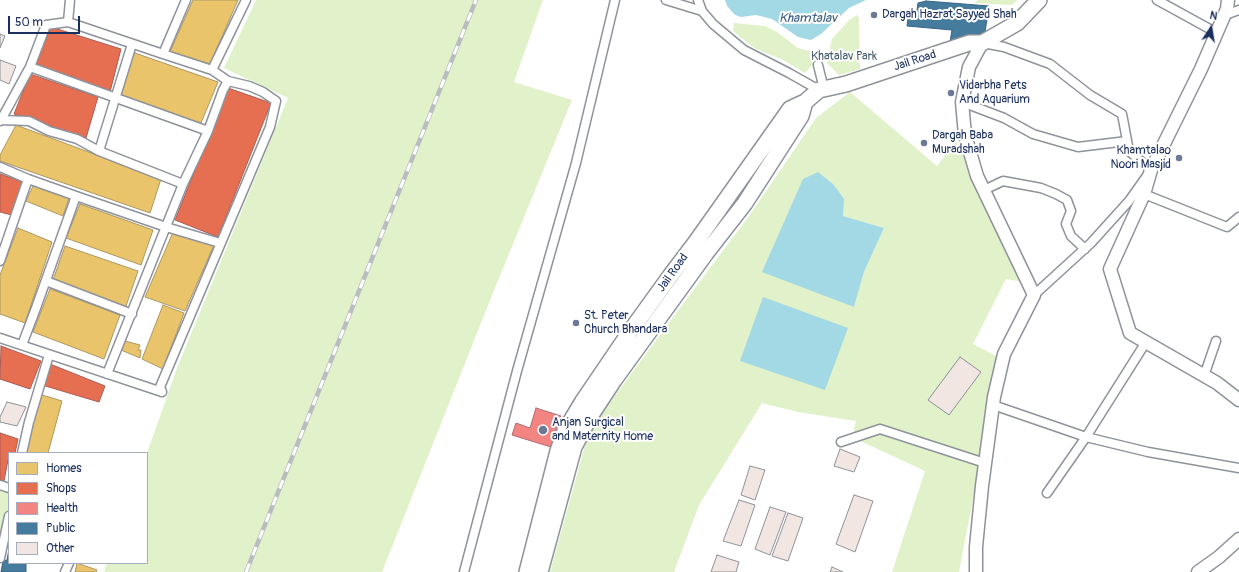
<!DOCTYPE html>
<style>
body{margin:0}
#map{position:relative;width:1239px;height:572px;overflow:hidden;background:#fff;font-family:Pangolin,sans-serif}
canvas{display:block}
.legend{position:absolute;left:8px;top:452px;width:140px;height:112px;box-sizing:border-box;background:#fff;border:1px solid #a4acbf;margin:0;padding:5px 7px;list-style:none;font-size:12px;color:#1b2f5e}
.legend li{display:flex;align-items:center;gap:8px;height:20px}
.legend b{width:20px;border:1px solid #a4acbf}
.north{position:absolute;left:1191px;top:8px;width:40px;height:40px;-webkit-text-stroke:3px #fff;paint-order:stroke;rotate:12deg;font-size:11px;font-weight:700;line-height:16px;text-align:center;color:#1b2f5e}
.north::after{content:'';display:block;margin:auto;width:14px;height:18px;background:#1b2f5e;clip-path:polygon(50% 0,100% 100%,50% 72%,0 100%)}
.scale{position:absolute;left:8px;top:16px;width:72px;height:18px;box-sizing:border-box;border:2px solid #1b2f5e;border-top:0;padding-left:5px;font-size:12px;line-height:14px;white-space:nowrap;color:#1b2f5e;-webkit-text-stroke:3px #fff;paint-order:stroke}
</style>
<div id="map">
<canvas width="1239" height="572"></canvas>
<ul class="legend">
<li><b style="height:11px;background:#e9c46a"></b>Homes</li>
<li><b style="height:11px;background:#e76f51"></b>Shops</li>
<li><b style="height:11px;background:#f28482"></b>Health</li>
<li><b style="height:11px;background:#457b9d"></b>Public</li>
<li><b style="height:11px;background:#f1e6e2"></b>Other</li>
</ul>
<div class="north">N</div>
<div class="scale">50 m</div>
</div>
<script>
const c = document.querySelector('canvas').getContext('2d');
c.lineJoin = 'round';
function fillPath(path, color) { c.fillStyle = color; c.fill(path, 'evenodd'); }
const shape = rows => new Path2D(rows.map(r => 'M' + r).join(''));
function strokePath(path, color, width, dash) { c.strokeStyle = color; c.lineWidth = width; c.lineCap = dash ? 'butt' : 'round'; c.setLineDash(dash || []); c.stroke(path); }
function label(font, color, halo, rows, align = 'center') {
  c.font = font + ' Pangolin,sans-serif'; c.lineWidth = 4; c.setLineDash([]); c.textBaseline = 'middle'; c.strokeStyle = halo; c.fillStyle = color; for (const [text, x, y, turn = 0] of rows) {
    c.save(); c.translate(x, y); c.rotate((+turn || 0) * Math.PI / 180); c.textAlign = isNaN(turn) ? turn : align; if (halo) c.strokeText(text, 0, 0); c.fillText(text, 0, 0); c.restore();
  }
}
fillPath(shape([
 [256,0,543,0,514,82,572,100,495,288,382,572,104,572,107,563,147,563,147,453,177,368,288,98,224,68],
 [978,0,1017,0,1012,5,974,3],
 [857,15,859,18,860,69,839,75,827,63,827,59,832,39,849,20],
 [734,23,765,26,777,32,798,48,813,52,813,64,805,73,783,60,754,48,733,31],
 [850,92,937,166,956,141,1024,282,1006,279,973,344,1000,358,959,572,892,572,925,471,854,438,854,428,856,421,798,412,762,403,699,505,674,572,550,572,589,431,668,324,749,216,816,118],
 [843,216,884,228,864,272,854,307],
 [0,491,9,493,9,510,0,550]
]), '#e1f1c9');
fillPath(shape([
 [725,0,866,0,849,8,821,34,811,40,798,37,772,19,756,15,741,17,735,15,727,6],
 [818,172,833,184,844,199,843,216,884,228,864,272,854,307,762,272,803,179],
 [763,297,848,328,825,390,740,361]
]), '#a3d9e4');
const homes = shape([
 [193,0,238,0,210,64,170,52,193,0],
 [135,53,218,82,201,123,114,95,135,53],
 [16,125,161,179,150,213,0,161,0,155,16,125],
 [34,184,69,198,63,216,26,201,34,184],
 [80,204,153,230,141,265,66,238,80,204],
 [18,228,52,242,25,323,0,314,0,275,18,228],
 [174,230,214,245,185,311,145,297,174,230],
 [65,246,138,271,125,309,52,283,65,246],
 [50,289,120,315,104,359,33,332,50,289],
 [163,305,184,313,163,369,142,359,163,305],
 [125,341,140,345,138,350,141,350,140,358,121,350,125,341],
 [39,394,62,401,48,453,23,453,39,394],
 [77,563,97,570,96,572,75,572,77,563]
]);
fillPath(homes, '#e9c46a');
strokePath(homes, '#ab9766', 1);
const shops = shape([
 [51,27,121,49,110,92,35,66,51,27],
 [30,74,98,97,86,138,14,114,30,74],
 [228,88,271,103,218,237,175,220,228,88],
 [0,174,23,182,12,215,0,212,0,174],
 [1,346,41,361,30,389,0,379,1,346],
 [50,364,105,386,99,402,42,385,50,364],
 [0,433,18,439,15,453,9,453,9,460,8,460,4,481,0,480,0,433]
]);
fillPath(shops, '#e76f51');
strokePath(shops, '#aa5c55', 1);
const health = shape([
 [536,408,561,416,551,447,512,435,516,423,530,428,536,408]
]);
fillPath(health, '#f28482');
strokePath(health, '#b26a77', 1);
const public = shape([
 [926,1,989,6,985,32,983,34,950,42,952,30,907,26,909,9,917,10,918,3,926,1],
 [9,549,9,563,26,563,26,572,1,572,3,561,7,560,9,549]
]);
fillPath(public, '#457b9d');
strokePath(public, '#38648a', 1);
const building = shape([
 [0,34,5,36,0,48,0,34],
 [0,60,16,66,9,84,0,80,0,60],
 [960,357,981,372,949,415,928,400,960,357],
 [7,402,26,407,17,426,0,422,0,417,7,402],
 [840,449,860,457,854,472,834,466,840,449],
 [750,466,765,470,755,500,741,495,750,466],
 [854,495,873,501,855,552,836,544,854,495],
 [739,500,755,505,741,546,723,541,739,500],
 [770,507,786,512,770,555,755,549,770,507],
 [788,513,803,518,788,561,772,556,788,513],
 [717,555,739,562,736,572,711,572,717,555],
 [832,567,843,572,830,572,832,567]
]);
fillPath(building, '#f1e6e2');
strokePath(building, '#8e929a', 1);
const street = shape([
 [70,0,68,22,163,54],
 [186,0,163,54,212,70],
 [666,0,702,11],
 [698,0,702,11,713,24,744,50,789,73,819,90],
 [1157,0,1217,33],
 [1225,15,1239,10],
 [983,43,1004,47,1050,64,1090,95,1122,114,1129,151,1151,170,1129,201,1091,243,1034,295],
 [818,65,824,89],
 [30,67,208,131],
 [962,102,1004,118,1033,134,1078,147,1127,141],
 [1,120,30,67,46,25,68,22],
 [0,121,1,120,29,121,49,131,77,139,99,151,183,184,107,374],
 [99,151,132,44],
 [0,167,28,179],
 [183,184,208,131,223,90,228,81],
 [984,190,1003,181,1041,188,1056,194,1067,200,1071,211,1066,224,1071,236,1085,249],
 [1144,194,1227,227,1239,217],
 [0,261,28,179,76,196],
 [46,281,132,314],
 [0,338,162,392],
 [22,345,36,308,76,196,166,227,220,243],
 [1204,376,1216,341],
 [162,392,160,387,270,127,276,101,263,92,249,86,228,81,212,70,246,0],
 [993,405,1086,437,1148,452,1239,468],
 [841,442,880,429,985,463],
 [22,453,29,422,49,355],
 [0,485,9,488],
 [1047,493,1086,437,1146,342],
 [0,558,9,516],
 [65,572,69,563],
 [464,572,517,371,576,163,615,0]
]);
const secondary = shape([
 [1228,0,1227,9,1201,69,1151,170,1144,194,1110,269,1130,333,1217,383,1239,400],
 [976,572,976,547,982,486,994,397,1004,354,1034,295,977,176,965,135,962,102,969,67,982,43],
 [1198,572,1219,557,1239,539]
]);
const highway = shape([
 [527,572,558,451,565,431,583,401,632,329,671,275,696,242,790,109,805,102,819,90,846,84,969,43,982,43,1017,23,1039,0],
 [540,572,574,447,589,418,614,380,706,253,745,203,801,116,805,102]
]);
strokePath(street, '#8e929a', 11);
strokePath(secondary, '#8e929a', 15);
strokePath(highway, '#8e929a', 18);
strokePath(street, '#fff', 8);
strokePath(secondary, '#fff', 12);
strokePath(highway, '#fff', 15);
const rail = shape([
 [246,572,476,0]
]);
strokePath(rail, '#b9bcc1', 4.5);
strokePath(rail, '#fff', 3, [9]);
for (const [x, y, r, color] of [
 [874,15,4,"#6b7896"],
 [951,93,4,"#6b7896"],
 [924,143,4,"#6b7896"],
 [1179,158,4,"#6b7896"],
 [576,323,4,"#6b7896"],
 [543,430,5,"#6b7896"]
]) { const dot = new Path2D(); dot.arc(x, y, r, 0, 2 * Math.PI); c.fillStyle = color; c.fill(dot); strokePath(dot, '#fff', 1.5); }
label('12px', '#1b2f5e', '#fff', [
 ["Dargah Hazrat Sayyed Shah",882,15],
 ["Vidarbha Pets",959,86],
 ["And Aquarium",959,100],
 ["Dargah Baba",932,136],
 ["Muradshah",932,150],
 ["Khamtalao",1171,151,"right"],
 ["Noori Masjid",1171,165,"right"],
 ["St. Peter",584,316],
 ["Church Bhandara",584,330],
 ["Anjan Surgical",552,423],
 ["and Maternity Home",552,437]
], 'left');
label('12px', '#465d6e', '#fff', [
 ["Khatalav Park",844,57]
]);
label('12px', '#1b2f5e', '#fff', [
 ["Jail Road",915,61,-18],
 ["Jail Road",673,273,-54]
]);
label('italic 13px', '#385d83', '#fff', [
 ["Khamtalav",808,19]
]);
</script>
